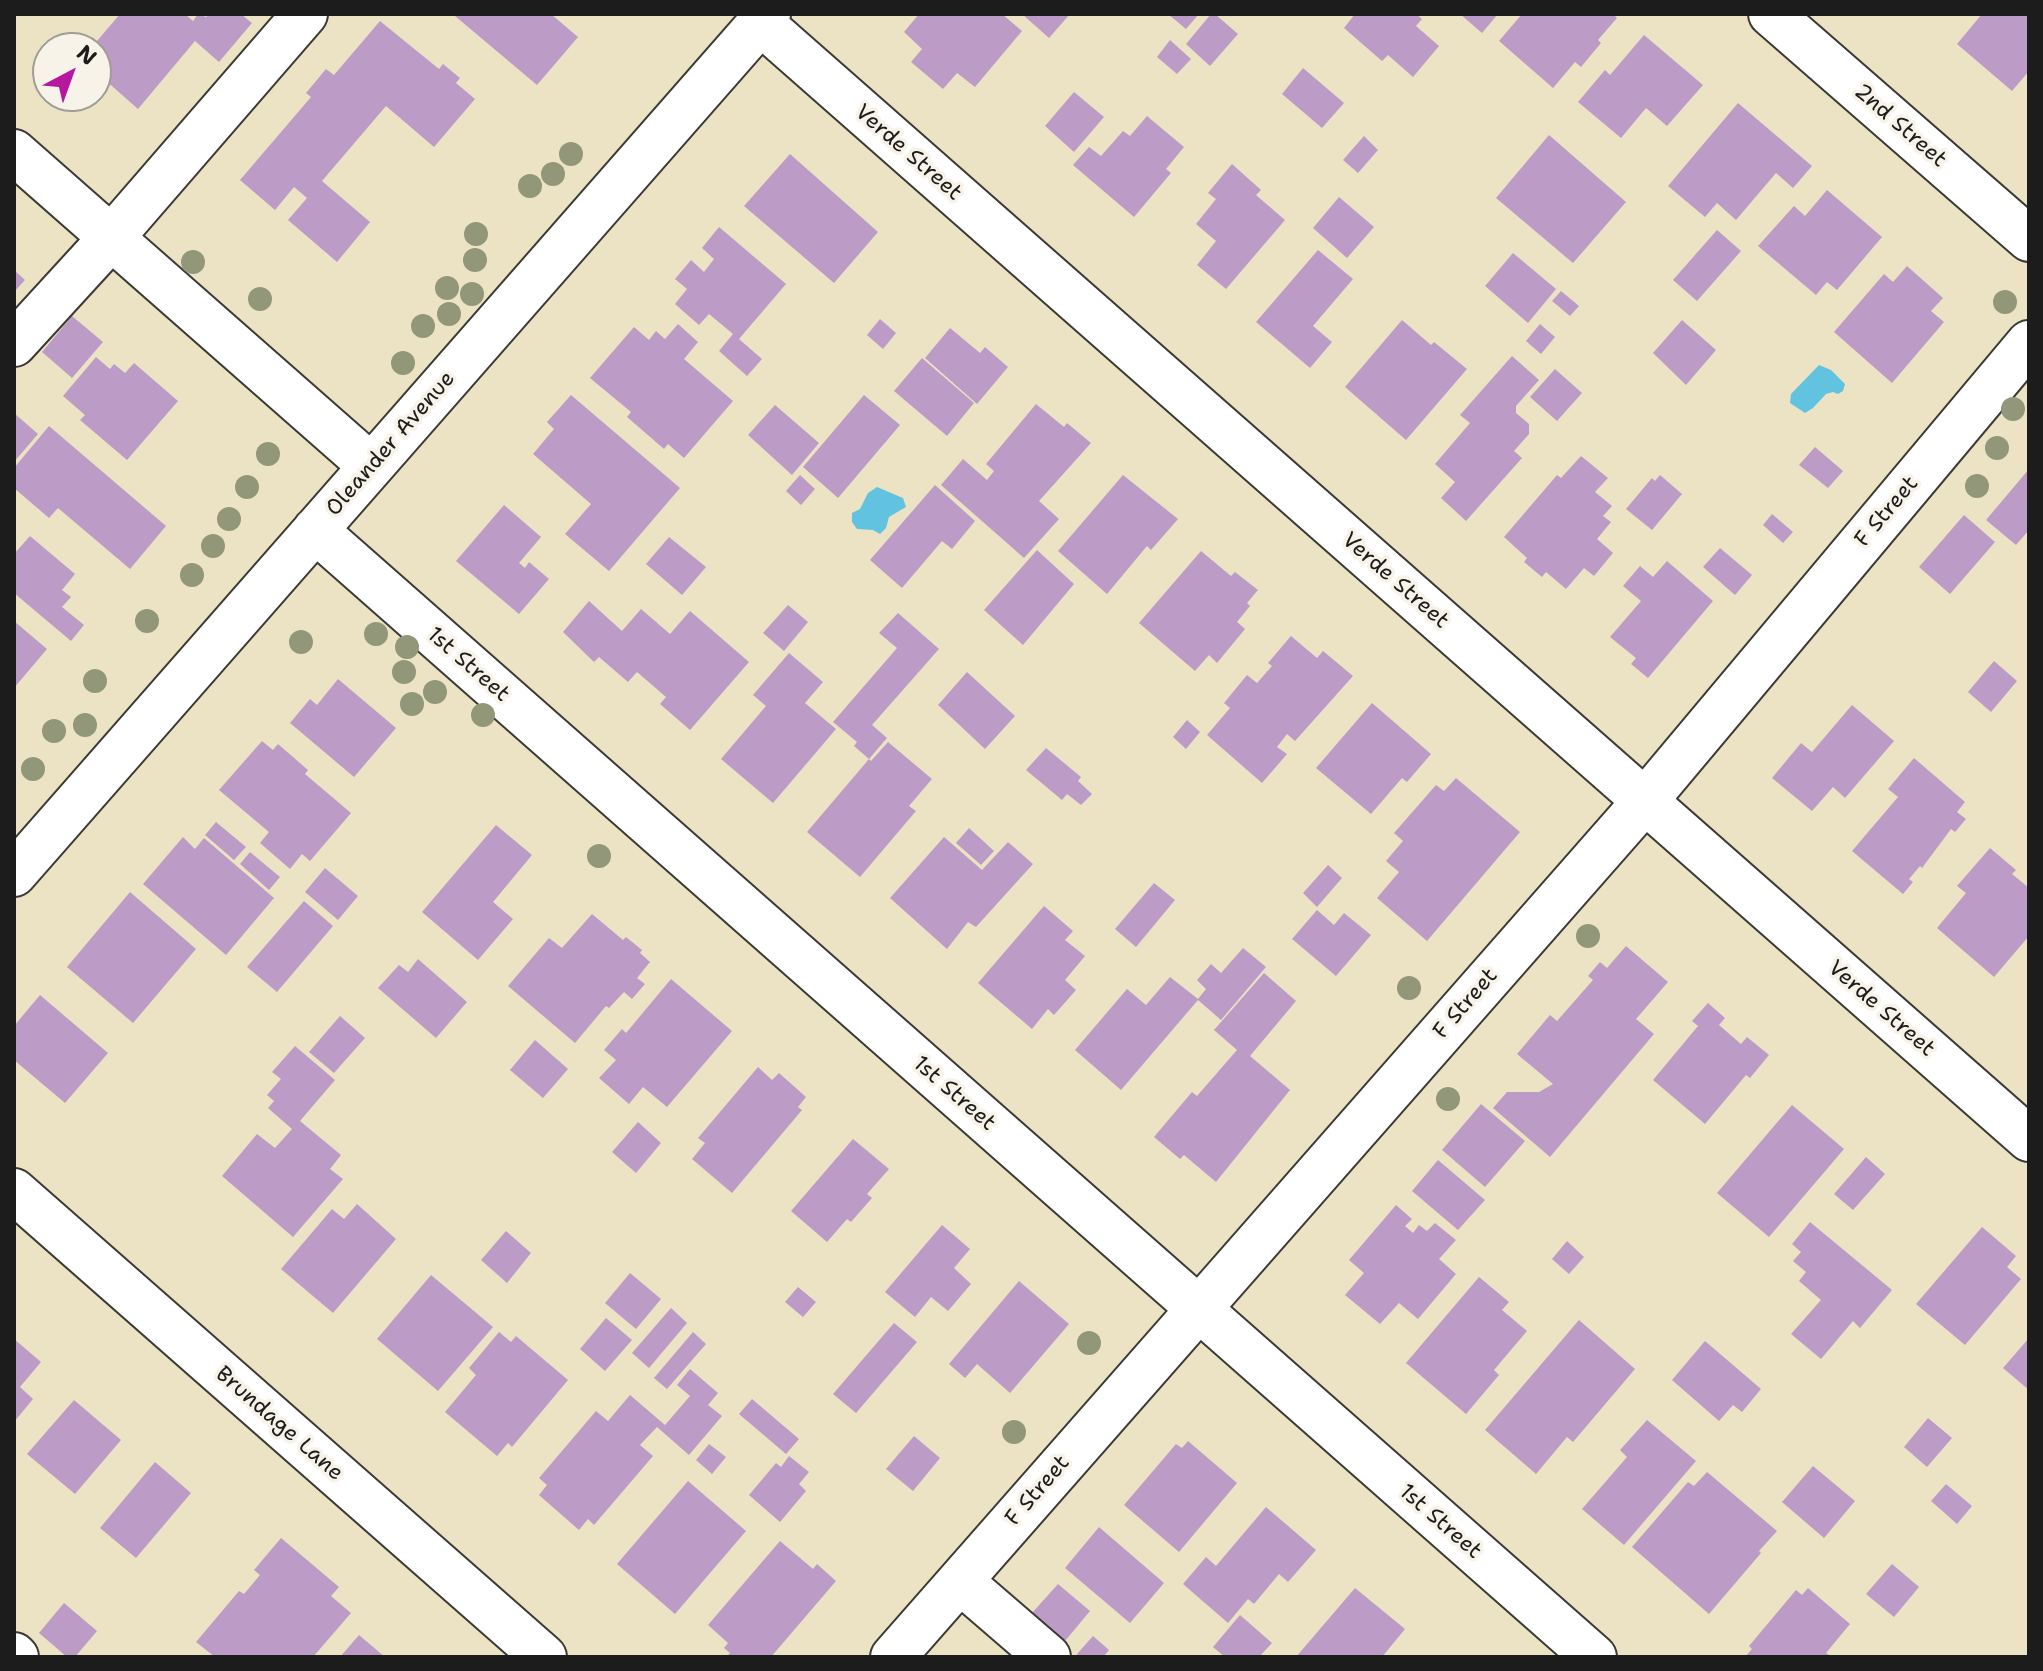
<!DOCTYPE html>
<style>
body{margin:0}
#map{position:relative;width:2043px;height:1671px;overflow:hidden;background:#ebe3c4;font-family:"Shantell Sans",sans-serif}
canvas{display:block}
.frame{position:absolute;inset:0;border:16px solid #1c1c1c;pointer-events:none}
.north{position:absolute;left:32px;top:32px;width:80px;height:80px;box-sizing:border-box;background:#f7f3e8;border:2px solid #9f9d96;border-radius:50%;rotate:41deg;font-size:22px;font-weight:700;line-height:32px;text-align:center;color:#1c1c1c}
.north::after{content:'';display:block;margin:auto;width:28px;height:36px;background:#b5179e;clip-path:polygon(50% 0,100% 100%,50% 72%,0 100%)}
</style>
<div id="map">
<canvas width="2043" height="1671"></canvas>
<div class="frame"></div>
<div class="north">N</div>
</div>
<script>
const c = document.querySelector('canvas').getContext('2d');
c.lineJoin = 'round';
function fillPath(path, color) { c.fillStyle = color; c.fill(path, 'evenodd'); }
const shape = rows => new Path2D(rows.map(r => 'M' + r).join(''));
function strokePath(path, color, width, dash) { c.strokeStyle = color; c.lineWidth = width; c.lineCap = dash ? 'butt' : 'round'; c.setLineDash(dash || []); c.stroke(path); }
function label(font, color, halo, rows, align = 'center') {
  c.font = font + ' "Shantell Sans",sans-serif'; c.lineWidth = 7; c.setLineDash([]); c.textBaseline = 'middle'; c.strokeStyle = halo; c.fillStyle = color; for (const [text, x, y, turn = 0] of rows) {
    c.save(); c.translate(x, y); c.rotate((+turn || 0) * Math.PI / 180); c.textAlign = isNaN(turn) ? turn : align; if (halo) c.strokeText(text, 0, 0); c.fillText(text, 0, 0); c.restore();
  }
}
fillPath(shape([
 [1819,365,1831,370,1845,384,1843,391,1838,394,1833,392,1826,394,1813,408,1805,413,1790,403,1791,394],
 [877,487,903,498,906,507,889,517,886,528,880,534,873,530,857,529,852,522,852,513,860,509,868,493]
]), '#62c3e0');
fillPath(shape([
 [120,14,185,14,193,21,198,14,206,17,209,14,241,14,252,23,219,62,195,41,138,109,96,72,96,48,91,48],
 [456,14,551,14,578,37,537,85,455,16],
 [919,14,1002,14,1022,31,975,87,957,73,943,89,911,62,922,49,904,32],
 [1022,14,1070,14,1049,38],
 [1168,14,1199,14,1186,29],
 [1211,14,1215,14,1238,34,1210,66,1186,44],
 [1355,14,1416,14,1422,19,1416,26,1439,46,1413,77,1388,55,1382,61,1344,28],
 [1460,14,1498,14,1482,33],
 [1522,14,1613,14,1617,18,1598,40,1601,43,1581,67,1575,62,1553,88,1499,41],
 [1982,14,2029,14,2029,71,2012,91,1957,44],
 [380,21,439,69,443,64,460,78,456,83,475,99,434,147,386,106,322,181,370,222,337,262,288,220,307,198,294,187,275,210,240,180,311,97,306,93,326,69,334,75],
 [1644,35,1703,85,1667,126,1646,108,1621,138,1578,102,1605,70,1610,75],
 [1170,40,1191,59,1177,74,1157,57],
 [1303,68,1344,103,1322,128,1282,94],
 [1074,92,1104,117,1074,152,1045,126],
 [1738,103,1812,166,1793,188,1776,173,1736,220,1717,203,1705,217,1668,186],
 [1147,116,1184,147,1166,169,1171,173,1134,217,1073,165,1089,147,1101,156,1123,131,1130,136],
 [1549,135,1626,202,1573,263,1496,198],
 [1364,136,1378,150,1358,173,1343,160],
 [790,154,878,232,834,283,744,206],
 [1232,164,1261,190,1256,195,1285,220,1226,289,1197,265,1216,241,1196,224,1216,199,1208,193],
 [1827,190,1882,237,1837,290,1827,282,1816,295,1758,246,1794,206,1805,216],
 [1339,197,1374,227,1347,258,1313,228],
 [719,227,786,284,739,339,762,359,747,376,719,351,733,334,709,314,699,325,675,304,687,289,675,279,691,260,704,272,714,259,702,248],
 [1717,230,1741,251,1697,301,1673,280],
 [1318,250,1353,279,1313,326,1332,342,1310,368,1256,322],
 [1513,253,1556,289,1528,323,1485,286],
 [1907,266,1943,298,1931,311,1944,322,1892,383,1834,332,1884,274,1893,282],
 [14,270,25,280,14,292],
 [1561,291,1579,306,1570,316,1552,301],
 [72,316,103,342,72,378,42,352],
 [880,319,896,333,883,349,867,335],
 [1402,320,1431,345,1434,342,1467,369,1406,440,1345,387],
 [1682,320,1716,350,1686,385,1653,353],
 [678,324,698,342,684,359,733,401,684,458,668,444,664,449,627,417,631,412,590,378,634,327,649,340,656,331,665,339],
 [1540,324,1555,337,1541,354,1526,341],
 [950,328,980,353,985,347,1008,367,977,404,925,358],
 [1512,356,1539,380,1516,406,1516,413,1529,424,1529,434,1514,451,1522,458,1466,521,1441,498,1455,482,1435,464,1470,423,1460,415],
 [96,357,110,369,114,364,125,373,134,363,178,401,127,460,80,420,85,415,63,396],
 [922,358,974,403,947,436,894,391],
 [1555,369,1582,393,1557,421,1530,397],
 [571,395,680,488,609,571,565,534,591,504,533,454,554,429,547,422],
 [864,395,900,425,838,498,803,467],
 [1036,404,1064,427,1067,423,1091,443,1039,501,1059,519,1024,558,941,485,963,459,987,480,994,471,986,464],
 [775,405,819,443,792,475,748,435],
 [14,413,38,434,14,462],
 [49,426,166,526,130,569,58,508,49,518,14,488,14,468],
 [1815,447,1843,471,1828,488,1799,465],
 [1581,456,1608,478,1595,492,1612,506,1603,516,1611,522,1597,539,1613,553,1594,576,1584,568,1566,589,1546,572,1542,577,1524,562,1527,558,1504,537,1557,475,1561,478],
 [2029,469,2029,530,2016,545,1986,520],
 [800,475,815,489,801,505,786,491],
 [1123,475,1178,519,1151,550,1147,546,1107,594,1058,551],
 [1660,475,1682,494,1652,530,1626,509,1652,478,1655,481],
 [935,485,975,521,952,549,942,541,902,588,870,560],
 [504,505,541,537,519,563,525,568,529,562,549,579,519,614,456,561],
 [1772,514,1793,532,1783,543,1763,525],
 [1964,515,1995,542,1950,594,1919,567],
 [30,536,75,574,62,590,71,597,62,607,84,625,71,641,14,593,14,554],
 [669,537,706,567,682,595,646,564],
 [1720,548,1752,575,1735,595,1703,567],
 [1037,550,1074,584,1023,645,984,610],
 [1201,551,1231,576,1235,572,1258,590,1247,603,1250,606,1237,622,1245,629,1217,663,1209,655,1195,671,1139,623],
 [1667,561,1713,601,1648,678,1631,664,1636,658,1610,637,1641,601,1623,586,1640,566,1653,577],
 [589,601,622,631,641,609,670,634,690,611,749,662,690,730,660,704,666,697,637,672,628,682,599,657,594,662,563,632],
 [788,605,808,622,784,651,763,633],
 [898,613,939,649,872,725,887,738,869,759,854,746,857,742,833,722,897,648,879,633],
 [14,621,47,649,14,688],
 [1291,636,1317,658,1323,651,1353,676,1295,741,1287,734,1277,747,1287,754,1262,783,1207,735,1230,708,1224,703,1247,675,1257,683,1272,666,1268,663],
 [789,653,823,682,805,703,836,729,773,803,721,759,766,706,753,695],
 [1994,661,2017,681,1991,712,1968,692],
 [967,672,1015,716,985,749,938,705],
 [338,679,396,728,354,777,290,723,310,699,317,705],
 [1372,703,1431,754,1407,782,1402,778,1371,814,1316,768],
 [1852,705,1894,741,1845,798,1833,787,1812,811,1772,778,1801,743,1812,752],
 [1187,720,1200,732,1186,749,1173,737],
 [262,741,273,750,278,744,308,770,305,774,351,813,310,861,302,854,290,869,260,843,269,832,219,790],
 [888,742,932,779,909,806,916,811,860,877,807,832,869,759,871,761],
 [1046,748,1081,777,1078,781,1092,794,1081,805,1067,794,1062,800,1026,770],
 [1914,758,1965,802,1957,812,1966,819,1955,832,1951,829,1922,868,1920,866,1909,879,1913,882,1903,894,1852,851,1898,797,1888,789],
 [1456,778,1520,832,1427,941,1377,898,1399,872,1386,861,1403,841,1394,833,1436,785,1444,791],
 [216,822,246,847,234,860,205,835],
 [496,825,532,855,493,902,513,919,478,960,422,912],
 [969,828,994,851,981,865,956,843],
 [183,837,195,849,204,838,274,898,226,955,143,884],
 [944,837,982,870,1008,842,1033,864,976,927,968,922,947,949,890,898],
 [1990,848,2016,870,2012,874,2029,888,2029,936,1994,977,1937,928,1966,893,1957,886],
 [250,852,280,877,269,890,240,864],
 [1328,865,1342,878,1317,907,1303,893],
 [325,868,358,896,338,920,305,892],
 [1154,883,1175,900,1136,947,1115,929],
 [130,892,196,949,133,1023,67,967],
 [304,901,333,926,277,992,247,967],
 [1044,906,1073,931,1065,940,1085,956,1065,980,1076,990,1054,1015,1048,1009,1032,1029,978,983],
 [1317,910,1334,925,1344,913,1371,935,1336,976,1292,939],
 [592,914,623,940,626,937,642,950,640,953,650,962,637,978,645,984,632,999,624,992,609,1008,606,1006,575,1043,508,986,549,938,562,948],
 [1626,946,1668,982,1636,1019,1654,1034,1550,1157,1493,1108,1507,1092,1539,1092,1553,1084,1517,1054,1550,1015,1557,1021,1593,980,1588,976,1600,962,1607,968],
 [1243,948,1266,967,1221,1020,1198,1000,1121,1090,1075,1050,1127,989,1146,1005,1170,977,1198,999,1206,989,1197,980,1211,964,1221,973],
 [418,959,467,1002,436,1038,378,988,399,965,408,972],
 [1264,973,1296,1001,1250,1056,1290,1090,1216,1182,1184,1155,1180,1159,1154,1137,1192,1092,1197,1096,1237,1050,1214,1030],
 [671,979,732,1031,667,1107,643,1087,629,1104,599,1078,616,1060,604,1050,622,1029,626,1033],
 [40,995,108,1053,65,1103,14,1060,14,1026],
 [1708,1003,1725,1018,1719,1025,1741,1044,1747,1037,1769,1055,1750,1078,1746,1075,1705,1124,1653,1080,1698,1026,1692,1021],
 [340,1016,365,1038,334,1073,309,1052],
 [535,1040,568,1069,543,1098,510,1070],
 [295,1046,335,1080,300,1121,341,1155,330,1169,343,1179,293,1237,222,1176,257,1134,275,1148,292,1129,268,1108,274,1101,267,1095,281,1079,272,1072],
 [758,1067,772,1080,779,1073,806,1097,798,1107,802,1110,732,1193,692,1159,705,1143,698,1138],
 [1481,1104,1525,1141,1485,1187,1442,1150],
 [1792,1105,1844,1149,1769,1237,1717,1193],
 [638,1122,661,1143,636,1173,612,1152],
 [853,1139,889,1169,867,1194,872,1198,851,1222,847,1219,827,1242,791,1211],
 [1866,1157,1885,1174,1853,1210,1834,1194],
 [1438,1160,1485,1200,1458,1230,1412,1191],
 [357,1204,396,1239,333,1313,281,1269,332,1209,344,1219],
 [1396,1205,1412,1219,1405,1226,1413,1233,1419,1225,1427,1231,1435,1223,1456,1240,1439,1259,1456,1274,1418,1319,1399,1303,1380,1324,1345,1295,1364,1273,1349,1260],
 [1810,1222,1892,1290,1860,1328,1853,1321,1821,1359,1791,1334,1821,1300,1799,1281,1806,1272,1793,1261,1801,1252,1792,1244],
 [942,1225,970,1249,954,1268,971,1284,948,1311,931,1297,915,1317,885,1292],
 [1982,1227,2016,1256,2007,1267,2021,1279,1965,1345,1916,1304],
 [506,1231,531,1253,507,1283,481,1260],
 [1567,1241,1584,1257,1569,1274,1552,1259],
 [630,1273,661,1299,636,1329,605,1303],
 [431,1275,493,1327,438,1391,377,1339],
 [1479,1277,1509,1302,1502,1310,1527,1331,1494,1370,1499,1375,1466,1414,1406,1363],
 [1019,1281,1069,1324,1010,1393,977,1364,965,1378,949,1364],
 [798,1287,816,1302,803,1317,785,1302],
 [671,1308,687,1323,649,1368,632,1353],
 [606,1318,632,1340,605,1371,580,1349],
 [1579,1320,1635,1369,1573,1442,1567,1437,1536,1474,1485,1430],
 [894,1323,917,1342,856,1413,833,1394],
 [499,1332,511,1342,516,1336,568,1380,512,1447,508,1443,497,1456,445,1412,476,1375,469,1368],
 [693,1332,706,1344,667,1389,654,1378],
 [2029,1338,2029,1390,2003,1368],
 [14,1339,41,1362,20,1387,33,1399,14,1422],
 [1705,1341,1761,1389,1742,1412,1733,1405,1719,1421,1672,1380],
 [690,1369,718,1393,708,1405,722,1416,689,1455,657,1427,640,1445,653,1456,594,1525,588,1519,579,1530,539,1495,547,1485,539,1478,596,1411,608,1421,630,1395,665,1425,690,1396,677,1385],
 [752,1399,799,1439,786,1454,739,1414],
 [74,1400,121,1440,75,1494,27,1454],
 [1928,1418,1952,1438,1927,1467,1904,1447],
 [1647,1420,1696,1461,1624,1545,1582,1509,1627,1457,1620,1450],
 [914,1436,940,1458,913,1491,886,1469],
 [1188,1441,1237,1483,1179,1552,1124,1505,1176,1444,1182,1448],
 [709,1444,726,1457,712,1474,696,1460],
 [789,1456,809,1472,799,1484,806,1491,780,1522,749,1495,776,1463,781,1467],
 [155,1462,191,1493,136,1558,100,1528],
 [1813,1466,1855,1501,1824,1538,1782,1502],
 [1707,1472,1777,1531,1759,1551,1761,1553,1709,1614,1632,1547,1688,1482,1694,1486],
 [688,1481,746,1531,675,1614,617,1564],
 [1946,1484,1972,1506,1957,1524,1931,1501],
 [1266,1507,1316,1550,1288,1582,1279,1574,1254,1604,1248,1599,1228,1623,1183,1584,1206,1557,1216,1566],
 [1099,1527,1164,1583,1130,1623,1065,1568],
 [281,1538,339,1587,331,1596,351,1613,313,1657,215,1657,196,1642,239,1591,244,1594,260,1575,254,1570],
 [780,1541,813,1569,817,1564,836,1581,771,1657,726,1657,730,1653,724,1648,728,1643,708,1625],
 [1892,1564,1919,1587,1894,1617,1866,1594],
 [1058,1584,1090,1611,1065,1641,1032,1613],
 [1355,1588,1405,1629,1382,1657,1296,1657],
 [1808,1588,1850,1624,1826,1653,1832,1657,1745,1657,1752,1649,1749,1646,1796,1590,1802,1595],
 [64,1603,97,1631,75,1657,67,1657,39,1633],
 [1240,1615,1272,1643,1259,1657,1225,1657,1213,1647],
 [359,1635,385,1657,340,1657],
 [1093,1636,1109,1650,1103,1657,1080,1657,1077,1654]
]), '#bc9cc7');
const minor = shape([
 [1771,14,2029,239],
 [761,23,2029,1139],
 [14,152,371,466],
 [14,344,111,238,305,14],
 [315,530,1594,1657],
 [14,874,768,14],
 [960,1581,1048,1657],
 [14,1655,16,1657],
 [893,1657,1645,801,2029,343]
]);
const major = shape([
 [14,1191,544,1657]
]);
strokePath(minor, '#3b3a35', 48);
strokePath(major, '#3b3a35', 48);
strokePath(minor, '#fff', 44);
strokePath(major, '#fff', 44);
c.fillStyle = '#929779';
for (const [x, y] of [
 [571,154],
 [553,174],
 [530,186],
 [476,234],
 [475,260],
 [193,262],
 [447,288],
 [472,294],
 [260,299],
 [2005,302],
 [449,314],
 [423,326],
 [403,363],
 [2013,409],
 [1997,448],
 [268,454],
 [1977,486],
 [247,487],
 [229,519],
 [213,546],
 [192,575],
 [147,621],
 [376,634],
 [301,642],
 [407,647],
 [404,672],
 [95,681],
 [435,692],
 [412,704],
 [483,715],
 [85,725],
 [54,731],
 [33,769],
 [599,856],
 [1588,936],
 [1409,988],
 [1448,1099],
 [1089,1343],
 [1014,1432]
]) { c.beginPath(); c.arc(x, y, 12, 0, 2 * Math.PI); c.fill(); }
label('22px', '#1c1c1c', '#f7f3e8', [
 ["2nd Street",1900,126,41],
 ["Verde Street",908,153,41],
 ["Oleander Avenue",391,444,-49],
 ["F Street",1887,512,-50],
 ["Verde Street",1395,581,41],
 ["1st Street",468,665,41],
 ["F Street",1466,1004,-49],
 ["Verde Street",1881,1009,41],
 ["1st Street",954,1094,41],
 ["Brundage Lane",279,1424,41],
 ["F Street",1038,1491,-49],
 ["1st Street",1440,1522,41]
]);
</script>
